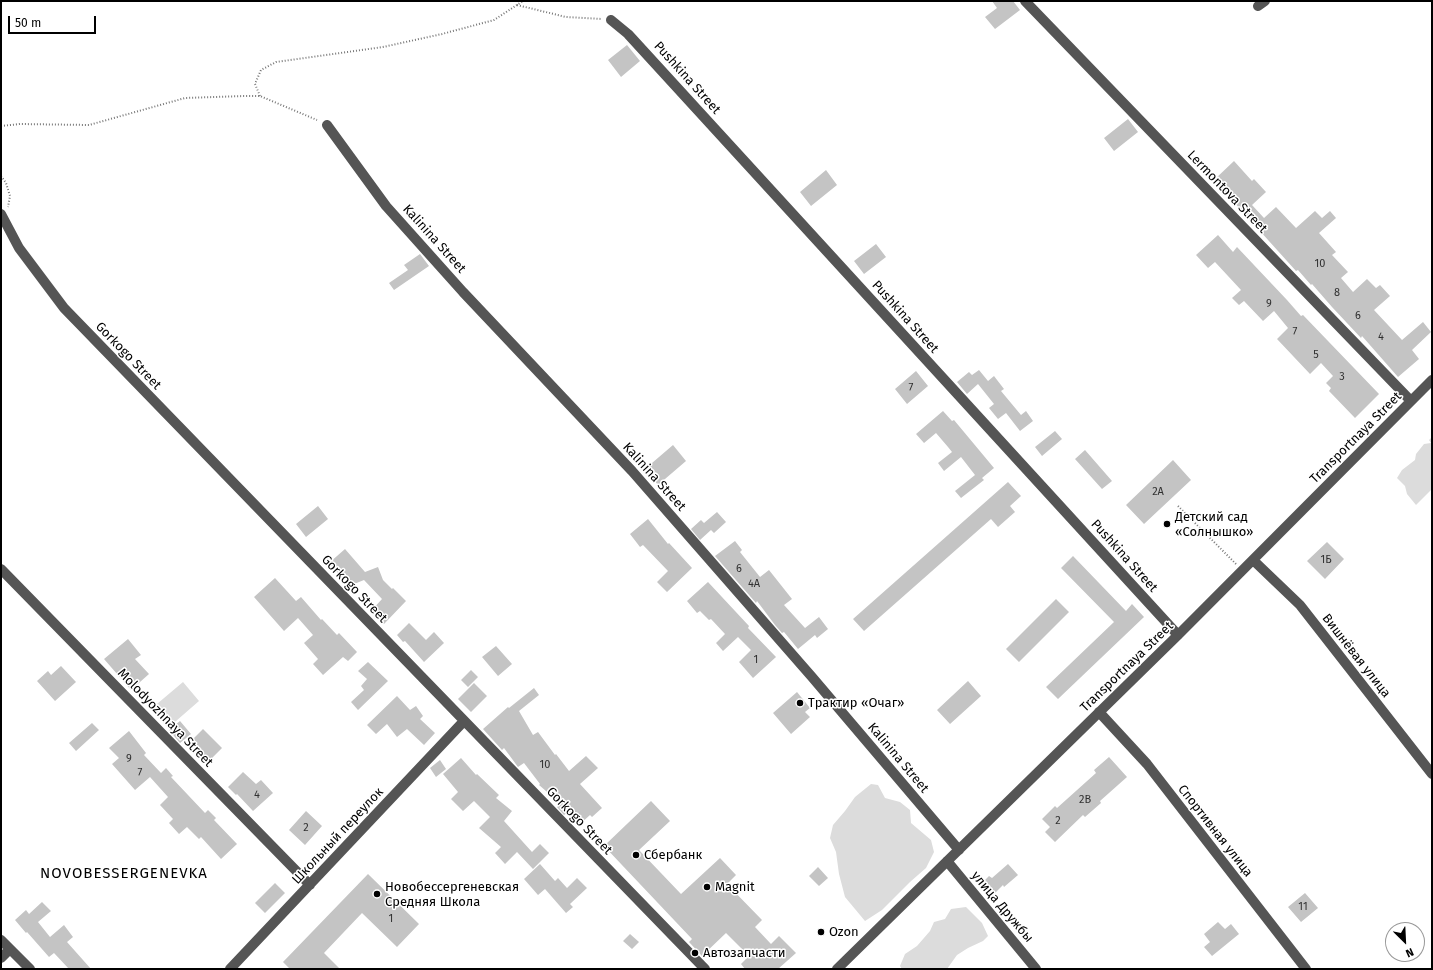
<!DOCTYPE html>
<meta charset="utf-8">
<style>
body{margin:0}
#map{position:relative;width:1433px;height:970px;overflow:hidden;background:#fff;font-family:"Fira Sans",sans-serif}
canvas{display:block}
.frame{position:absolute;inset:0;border:2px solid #000;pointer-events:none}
.north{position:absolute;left:1385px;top:922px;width:40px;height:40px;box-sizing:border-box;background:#fff;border:1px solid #999;border-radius:50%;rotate:156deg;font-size:11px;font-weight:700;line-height:16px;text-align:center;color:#000}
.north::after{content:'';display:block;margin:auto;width:14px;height:18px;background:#000;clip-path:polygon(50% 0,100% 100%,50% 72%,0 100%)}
.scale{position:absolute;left:8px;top:16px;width:88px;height:18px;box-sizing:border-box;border:2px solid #000;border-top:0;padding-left:5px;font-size:12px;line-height:14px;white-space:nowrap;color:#000;-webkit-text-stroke:3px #fff;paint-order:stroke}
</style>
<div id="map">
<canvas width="1433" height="970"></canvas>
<div class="frame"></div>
<div class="north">N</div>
<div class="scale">50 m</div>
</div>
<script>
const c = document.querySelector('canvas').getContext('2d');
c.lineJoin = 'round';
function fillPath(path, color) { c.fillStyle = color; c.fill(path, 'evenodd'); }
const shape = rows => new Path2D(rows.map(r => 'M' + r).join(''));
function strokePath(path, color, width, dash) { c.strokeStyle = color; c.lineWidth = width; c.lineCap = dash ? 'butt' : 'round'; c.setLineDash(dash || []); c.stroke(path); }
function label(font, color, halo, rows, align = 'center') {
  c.font = font + ' "Fira Sans",sans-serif'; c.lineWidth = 3; c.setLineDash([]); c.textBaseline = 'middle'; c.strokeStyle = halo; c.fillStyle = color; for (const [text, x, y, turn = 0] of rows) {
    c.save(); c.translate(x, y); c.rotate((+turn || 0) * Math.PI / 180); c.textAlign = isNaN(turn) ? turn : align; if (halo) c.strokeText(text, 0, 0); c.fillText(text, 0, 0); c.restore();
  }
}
fillPath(shape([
 [1432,437,1432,489,1416,505,1407,494,1405,486,1397,478,1402,470,1415,460,1416,454,1424,444,1431,443,1429,440],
 [183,682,199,701,168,728,151,709],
 [871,784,878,785,885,798,900,802,910,810,911,823,931,840,934,852,926,868,910,882,882,910,865,921,845,897,839,874,836,852,830,838,833,825,845,811,855,797],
 [966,907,982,923,988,936,983,941,968,948,957,955,947,969,902,969,900,966,905,954,917,946,930,931,934,922,945,919,951,909]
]), '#dcdcdc');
fillPath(shape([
 [992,1,1013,1,1020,10,995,29,985,17,997,8],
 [627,45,640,61,621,77,608,60],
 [1128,119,1138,132,1114,151,1104,138],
 [1234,161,1252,181,1254,179,1266,192,1252,205,1264,218,1276,207,1296,228,1315,211,1322,218,1330,211,1336,218,1319,233,1336,252,1332,255,1348,272,1341,278,1353,292,1367,279,1376,288,1380,285,1390,296,1374,310,1402,340,1423,322,1431,332,1412,350,1419,359,1398,377,1362,336,1361,338,1332,307,1312,284,1311,285,1298,270,1296,271,1214,180],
 [826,170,837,185,811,206,800,192],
 [1218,235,1233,252,1237,247,1287,300,1301,316,1303,315,1379,394,1355,418,1329,391,1331,388,1326,383,1333,376,1321,363,1310,374,1277,339,1288,328,1274,311,1263,321,1244,301,1239,305,1232,298,1241,290,1215,262,1208,268,1196,255],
 [876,244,886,257,864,274,854,261],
 [420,254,429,266,394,290,389,283,408,270,404,265],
 [979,370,988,381,994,376,1004,389,1001,391,1021,415,1026,411,1033,421,1020,431,1006,413,998,419,989,408,994,404,978,384,967,394,957,382,969,372,972,375],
 [916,371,928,386,907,404,895,389],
 [943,411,952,421,954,420,994,468,982,478,984,480,961,498,955,491,975,475,961,457,944,471,938,463,952,452,948,447,936,433,924,443,916,434],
 [1055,431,1062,439,1042,456,1035,447],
 [673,445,686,461,658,485,645,469],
 [1085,450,1112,481,1102,489,1075,459],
 [1173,460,1191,480,1144,524,1126,505],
 [1008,482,1021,496,1010,506,1015,512,998,527,991,519,864,631,853,619],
 [318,506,328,519,306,537,296,524],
 [717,512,726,522,714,533,711,530,700,540,691,529,701,520,704,523],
 [648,519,668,544,669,543,692,568,667,592,657,582,668,571,643,545,640,547,630,534],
 [735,541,742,550,740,552,760,577,769,570,792,599,784,605,805,628,819,617,828,629,817,638,815,635,798,649,784,632,782,633,775,625,757,601,756,603,715,556],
 [1327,542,1344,559,1325,579,1307,561],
 [345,549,365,572,378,567,383,580,392,589,393,588,406,601,384,624,371,611,382,599,364,580,349,586,344,573,341,577,329,563],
 [1073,556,1126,611,1132,604,1144,617,1058,699,1046,687,1114,622,1061,568],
 [275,578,296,601,301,597,321,620,322,619,337,635,339,633,357,652,348,661,343,657,323,675,313,664,318,659,304,643,313,635,298,618,284,631,254,597],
 [708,582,749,626,748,628,776,657,753,678,739,662,751,650,738,637,723,651,716,643,725,634,711,619,709,620,700,611,697,613,687,601],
 [1056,599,1069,612,1019,662,1006,649],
 [409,623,426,640,434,632,444,643,424,662,405,641,403,642,397,635],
 [128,639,141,655,135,659,149,674,131,690,104,659],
 [496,646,512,664,498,676,482,657],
 [368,662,388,681,358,710,351,702,364,690,361,686,367,679,358,671],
 [61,666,76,682,55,701,37,681,48,671,51,675],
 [471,670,478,677,468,687,461,680],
 [968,681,981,696,950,724,937,710],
 [474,683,487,696,471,712,458,699],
 [534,688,539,695,519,711,533,735,538,732,555,755,556,754,569,771,586,756,598,768,580,784,602,808,592,817,590,815,579,825,567,813,564,815,557,807,561,804,539,785,540,784,524,763,518,767,504,748,502,750,483,729,508,707,509,708],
 [797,692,810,708,805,712,810,717,791,734,773,713],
 [397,696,410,710,416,706,423,716,420,719,435,733,424,745,407,729,397,737,387,724,376,734,367,725],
 [180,721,191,734,180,743,169,730],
 [92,723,99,730,76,751,69,743],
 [203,729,222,748,209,761,190,742],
 [129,731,146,753,144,755,161,773,166,768,173,776,171,777,205,813,208,810,216,818,214,820,237,844,221,859,201,837,199,839,187,827,179,834,169,823,173,819,160,805,168,797,150,777,135,790,112,764,119,758,109,748],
 [1109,757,1127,777,1100,801,1101,803,1085,817,1083,815,1055,842,1045,832,1050,827,1042,819,1055,806,1057,808,1096,773,1094,770],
 [461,758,476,775,477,774,499,795,496,798,512,811,504,821,532,852,540,844,549,853,533,869,517,852,505,864,495,853,501,847,479,828,490,817,474,801,463,811,451,799,458,792,443,774],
 [440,760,446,769,436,777,430,768],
 [243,772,256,784,261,780,273,793,253,811,237,794,236,795,228,787],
 [651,801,670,821,639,850,681,894,720,858,736,875,727,884,762,920,755,927,771,944,779,936,796,953,778,969,745,969,741,964,749,956,726,933,702,956,689,942,692,939,604,846],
 [306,811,322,826,305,845,289,830],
 [540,864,555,881,558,878,567,888,577,878,587,888,570,904,573,907,566,913,545,889,538,895,524,879],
 [1008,864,1018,875,1004,887,1003,885,995,893,983,882,989,876,992,878],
 [818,867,828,878,819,886,809,876],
 [368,874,419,924,397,947,362,913,324,953,340,969,290,969,283,962],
 [275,883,285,893,265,913,255,903],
 [1305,893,1318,908,1301,922,1288,907],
 [42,902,51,911,38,922,50,937,64,925,73,937,67,942,91,969,69,969,54,953,49,957,27,932,26,933,15,920,26,910,29,914],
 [1218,922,1225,929,1231,924,1239,934,1212,956,1204,947,1210,942,1204,934],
 [630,934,639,942,632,949,623,941]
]), '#c4c4c4');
strokePath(shape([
 [517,5,566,17,602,19],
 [260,96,255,84,261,70,276,62,383,47,442,34,494,20,523,1],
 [1,126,20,124,89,125,185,98,244,96,260,96,317,120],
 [1,176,6,183,10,196,8,207],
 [1178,506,1236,564]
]), '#777', 2, [1, 2]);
strokePath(shape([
 [1025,1,1411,401],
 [1258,6,1265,1],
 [611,20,628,34,1178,635],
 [327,125,386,206,463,292,632,471,812,677,959,850],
 [1,214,19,248,64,308,705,969],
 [1253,560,1300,605,1432,774],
 [1,569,310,885],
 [1099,712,1147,764,1306,969],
 [947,861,1036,969],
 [1,940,30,969],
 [1,958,10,949],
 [230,969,464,721],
 [837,969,1178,635,1432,380]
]), '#555', 10);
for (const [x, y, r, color] of [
 [1167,524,4,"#000"],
 [800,703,4,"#000"],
 [636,855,4,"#000"],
 [707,887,4,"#000"],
 [377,894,4,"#000"],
 [821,932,4,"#000"],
 [695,953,4,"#000"]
]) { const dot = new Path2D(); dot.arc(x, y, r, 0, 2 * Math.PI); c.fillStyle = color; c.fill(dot); strokePath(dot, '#fff', 1.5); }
label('11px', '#313131', null, [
 ["10",1320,264],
 ["8",1337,293],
 ["9",1269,304],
 ["6",1358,316],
 ["7",1295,332],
 ["4",1381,337],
 ["5",1316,355],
 ["3",1342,377],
 ["7",911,388],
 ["2А",1158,492],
 ["1Б",1326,560],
 ["6",739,569],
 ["4А",754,584],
 ["1",756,660],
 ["9",129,759],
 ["10",545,765],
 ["7",140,773],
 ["4",257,795],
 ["2В",1085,800],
 ["2",1058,821],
 ["2",306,828],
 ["11",1303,907],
 ["1",391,919]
]);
label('13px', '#000', '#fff', [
 ["Pushkina Street",687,78,48],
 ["Lermontova Street",1227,192,46],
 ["Kalinina Street",434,239,48],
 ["Pushkina Street",905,317,48],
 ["Gorkogo Street",128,356,46],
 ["Transportnaya Street",1356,438,-45],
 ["Kalinina Street",654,477,48],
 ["Pushkina Street",1124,556,48],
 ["Gorkogo Street",354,589,46],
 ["Вишнёвая улица",1356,656,52],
 ["Transportnaya Street",1127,667,-44],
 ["Molodyozhnaya Street",165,718,46],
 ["Kalinina Street",898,758,50],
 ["Gorkogo Street",579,821,46],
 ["Спортивная улица",1215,831,52],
 ["Школьный переулок",338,836,-47],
 ["улица Дружбы",1002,907,50]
]);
label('13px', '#000', '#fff', [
 ["Детский сад",1175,517],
 ["«Солнышко»",1175,532],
 ["Трактир «Очаг»",808,703],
 ["Сбербанк",644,855],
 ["Новобессергеневская",385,887],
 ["Средняя Школа",385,902],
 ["Magnit",715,887],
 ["Ozon",829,932],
 ["Автозапчасти",703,953]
], 'left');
c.letterSpacing = '1px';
label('15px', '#000', '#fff', [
 ["NOVOBESSERGENEVKA",124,874]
]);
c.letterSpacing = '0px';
</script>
